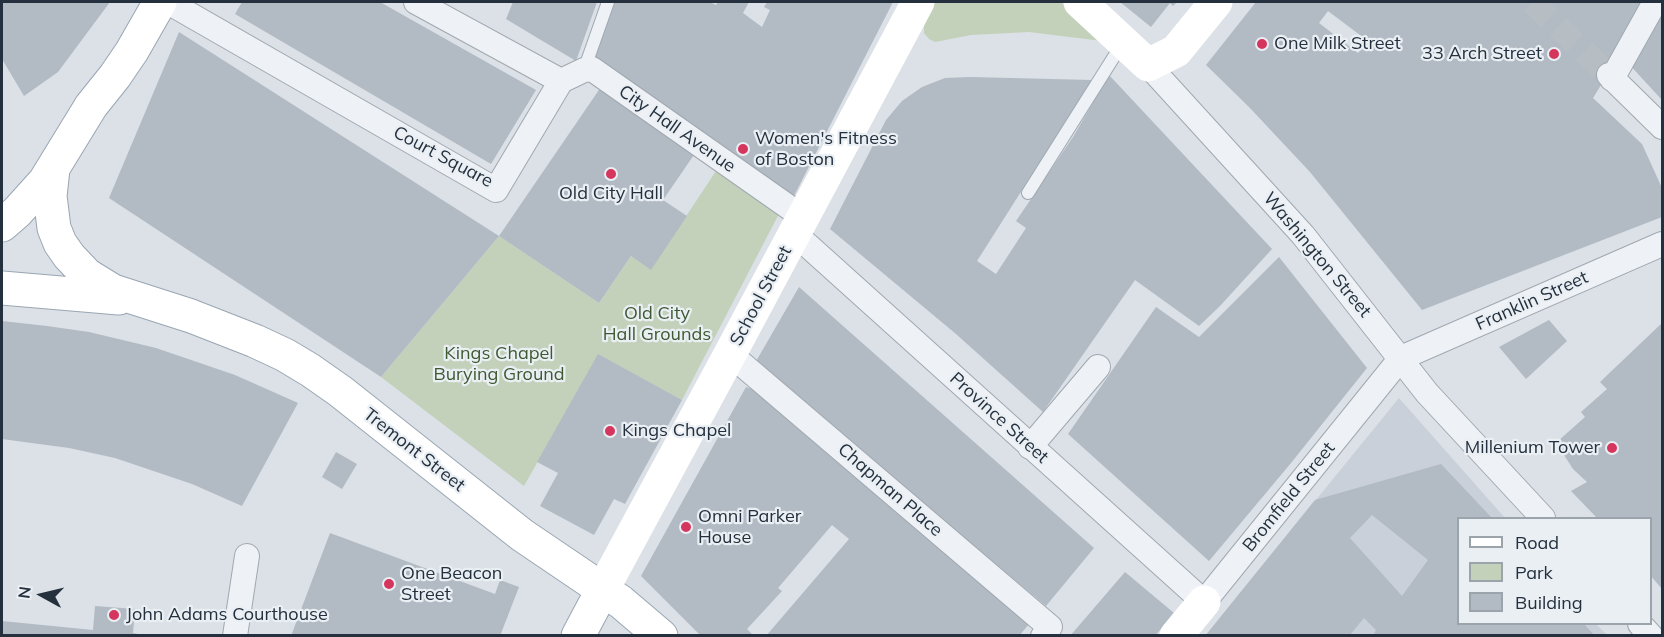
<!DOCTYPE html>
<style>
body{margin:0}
#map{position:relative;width:1664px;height:637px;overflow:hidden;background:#dbe1e6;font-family:Mulish,sans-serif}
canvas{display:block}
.frame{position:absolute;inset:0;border:3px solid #24303d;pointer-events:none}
.legend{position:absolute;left:1457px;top:517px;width:195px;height:108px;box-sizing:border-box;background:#eaeff4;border:2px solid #9ba3ab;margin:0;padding:8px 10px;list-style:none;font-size:18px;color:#24303d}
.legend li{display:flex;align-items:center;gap:12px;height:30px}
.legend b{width:30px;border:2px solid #9ba3ab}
.north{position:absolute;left:12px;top:565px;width:60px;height:60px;-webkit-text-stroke:4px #eaeff4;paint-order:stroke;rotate:278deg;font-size:16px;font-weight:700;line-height:24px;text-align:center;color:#24303d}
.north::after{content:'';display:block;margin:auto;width:21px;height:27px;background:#24303d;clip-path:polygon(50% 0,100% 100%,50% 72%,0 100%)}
</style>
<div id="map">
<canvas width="1664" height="637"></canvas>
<div class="frame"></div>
<ul class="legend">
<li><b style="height:8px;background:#fff"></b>Road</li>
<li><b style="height:16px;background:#c3d1bb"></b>Park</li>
<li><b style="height:16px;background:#b2bac3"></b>Building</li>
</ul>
<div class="north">N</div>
</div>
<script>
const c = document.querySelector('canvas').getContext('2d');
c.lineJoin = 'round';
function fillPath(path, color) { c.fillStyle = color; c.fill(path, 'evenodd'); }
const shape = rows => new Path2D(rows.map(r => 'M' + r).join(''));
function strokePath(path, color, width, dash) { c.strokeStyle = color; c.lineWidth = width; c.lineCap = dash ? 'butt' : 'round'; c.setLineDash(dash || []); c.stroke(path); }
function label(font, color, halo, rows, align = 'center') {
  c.font = font + ' Mulish,sans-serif'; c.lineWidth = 4.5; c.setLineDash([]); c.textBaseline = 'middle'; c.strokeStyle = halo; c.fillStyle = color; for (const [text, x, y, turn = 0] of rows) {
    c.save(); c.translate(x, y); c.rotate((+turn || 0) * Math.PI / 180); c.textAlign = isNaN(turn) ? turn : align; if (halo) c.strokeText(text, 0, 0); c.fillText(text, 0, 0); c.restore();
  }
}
fillPath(shape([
 [1399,398,1505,518,1458,518,1458,624,1596,624,1607,635,1279,635,1236,598]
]), '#c9d0d9');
fillPath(shape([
 [935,2,1061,2,1102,41,1029,32,971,35,935,42,929,39,924,33,924,22],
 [718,168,781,210,682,400,598,355,524,486,381,377,499,236,599,303,631,256,651,269]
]), '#c3d1bb');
fillPath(shape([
 [2,2,110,2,58,72,24,96,2,59],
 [242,2,380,2,536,90,491,164,235,14],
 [513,2,597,2,576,61,506,19],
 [612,2,710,2,716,5,718,2,749,2,743,13,762,27,770,10,764,7,767,2,893,2,794,196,690,124,590,64],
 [1120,2,1177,2,1173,6,1170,3,1151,27],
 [1256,2,1652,2,1593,98,1642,144,1662,188,1662,217,1422,310,1310,172,1249,107,1206,65],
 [1328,11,1368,41,1358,53,1319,23],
 [1662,3,1662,100,1627,62],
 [179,32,499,236,381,377,109,198],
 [1109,75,1272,249,1220,306,1199,326,1135,280,1043,412,956,334,830,229,886,120,902,101,922,87,945,78,970,77,1092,80,977,261,996,274,1026,228,1016,221,1073,137],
 [603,84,698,149,663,200,687,216,651,270,631,256,599,303,499,236],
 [1279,257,1367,368,1291,463,1209,561,1068,434,1156,307,1199,337],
 [799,287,1094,548,1046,606,755,363],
 [1549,320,1567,341,1526,379,1499,347],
 [2,321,47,326,89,332,156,348,235,375,298,403,242,506,192,484,115,458,69,448,2,439],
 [1662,323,1662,589,1650,575,1650,518,1597,518,1571,491,1587,482,1573,469,1564,455,1558,441,1585,417,1581,412,1607,389,1600,382],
 [598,354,682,400,625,504,614,499,594,535,540,506,558,473,537,462],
 [746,387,755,390,1029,624,1019,636,766,636,849,539,832,525,778,588,782,591,747,629,754,636,701,636,641,576],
 [336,452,357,464,342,489,322,477],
 [1441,464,1492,518,1458,519,1458,624,1584,624,1595,636,1373,636,1376,630,1364,618,1349,636,1205,636,1315,500],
 [1372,515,1428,560,1402,596,1350,538],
 [330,533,495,594,500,580,519,587,500,636,291,636],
 [1125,572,1174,613,1155,636,1070,636],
 [95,606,135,609,133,633,138,634,138,636,2,636,2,621,93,630]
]), '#b2bac3');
strokePath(shape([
 [1532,2,1609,75]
]), '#b6bec4', 24, [24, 12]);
const lane = shape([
 [584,70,608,2],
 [1028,193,1122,44]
]);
const street = shape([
 [168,2,496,190,561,81,416,2],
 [1148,65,1303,235,1427,393,1543,518],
 [1609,75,1662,127],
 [1612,79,1655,2],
 [561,81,584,70,592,69,790,208],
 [794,233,1204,602,1401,358,1662,244],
 [730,354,1050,627,1043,636],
 [1030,447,1098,367],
 [1640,624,1651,636],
 [235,636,247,556]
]);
const primary = shape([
 [53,169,50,196,54,228,60,243,69,256,87,275,113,291,191,316,255,341,285,355,310,370,340,391,522,535,621,602,661,636],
 [2,225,17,212,45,181,91,106,115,76,132,51,160,2],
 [2,288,119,298],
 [578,636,603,589]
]);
strokePath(lane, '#a0a8b0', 14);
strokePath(street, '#a0a8b0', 26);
strokePath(primary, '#99a6b3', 35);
strokePath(lane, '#eef1f5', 12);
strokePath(street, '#eef1f5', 24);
strokePath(shape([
 [1080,2,1148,65,1176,51,1216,2],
 [603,589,730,354,918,2],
 [1176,636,1204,602]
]), '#fff', 33);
strokePath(primary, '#fff', 33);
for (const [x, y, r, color] of [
 [1262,44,6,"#d5365e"],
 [1554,54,6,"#d5365e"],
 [743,149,6,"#d5365e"],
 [611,174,6,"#d5365e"],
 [610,431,6,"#d5365e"],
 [1612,448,6,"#d5365e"],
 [686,527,6,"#d5365e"],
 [389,584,6,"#d5365e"],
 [114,615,6,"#d5365e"]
]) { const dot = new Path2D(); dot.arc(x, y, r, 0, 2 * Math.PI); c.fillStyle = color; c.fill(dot); strokePath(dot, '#eaeff4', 2); }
label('18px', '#24303d', '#eaeff4', [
 ["One Milk Street",1274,44],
 ["33 Arch Street",1542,54,"right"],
 ["Women's Fitness",755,139],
 ["of Boston",755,160],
 ["Old City Hall",611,194,"center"],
 ["Kings Chapel",622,431],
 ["Millenium Tower",1600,448,"right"],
 ["Omni Parker",698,517],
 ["House",698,538],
 ["One Beacon",401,574],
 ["Street",401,595],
 ["John Adams Courthouse",126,615]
], 'left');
label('18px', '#24303d', '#eaeff4', [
 ["City Hall Avenue",677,129,35],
 ["Court Square",443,157,28],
 ["Washington Street",1317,255,50],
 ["School Street",761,296,-62],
 ["Franklin Street",1532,301,-24],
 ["Province Street",999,418,42],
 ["Tremont Street",414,450,38],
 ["Chapman Place",890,490,41],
 ["Bromfield Street",1289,497,-51]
]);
label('18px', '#3d5931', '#eaeff4', [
 ["Old City",657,314],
 ["Hall Grounds",657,335],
 ["Kings Chapel",499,354],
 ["Burying Ground",499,375]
]);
</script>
